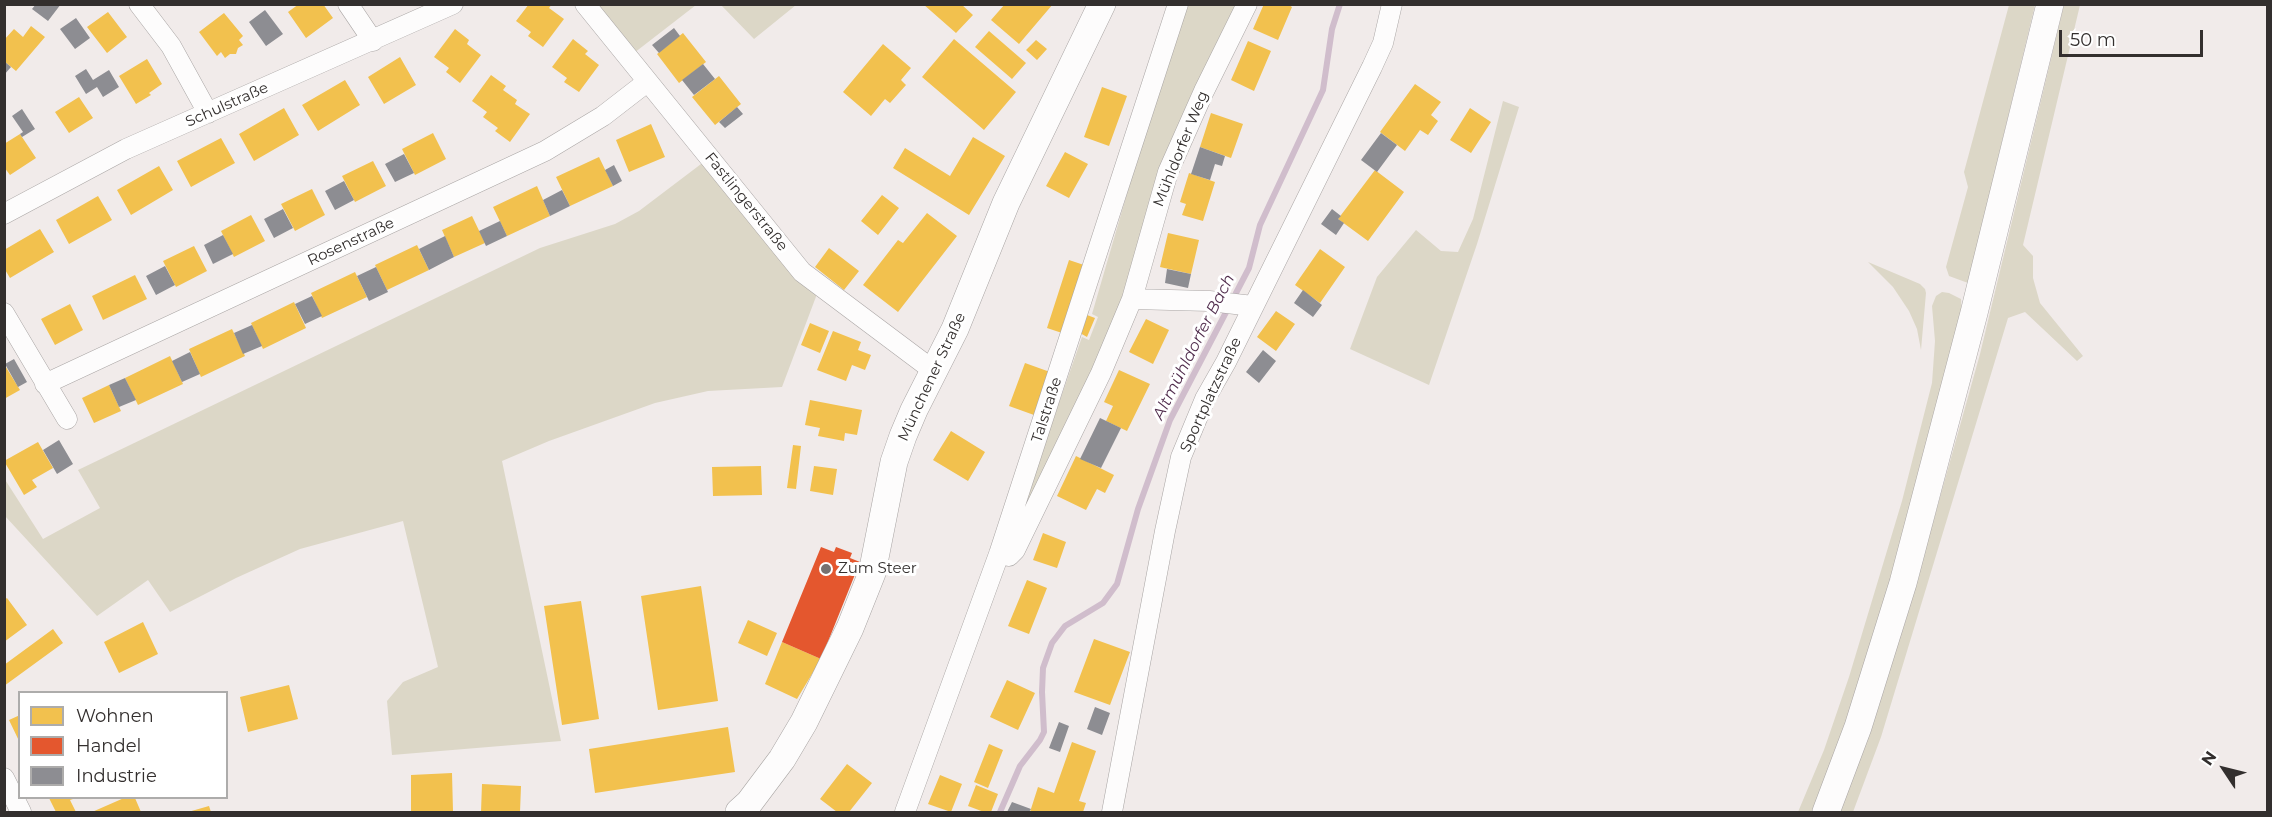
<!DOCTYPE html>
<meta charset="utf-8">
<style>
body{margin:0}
#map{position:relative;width:2272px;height:817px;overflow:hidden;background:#f1ebea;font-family:Montserrat,sans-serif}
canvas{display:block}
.frame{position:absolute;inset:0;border:6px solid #332f2e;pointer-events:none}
.legend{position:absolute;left:18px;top:691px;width:210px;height:108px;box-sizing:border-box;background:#fff;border:2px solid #adacab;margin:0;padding:8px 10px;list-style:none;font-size:18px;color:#332f2e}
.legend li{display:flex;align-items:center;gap:12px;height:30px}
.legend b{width:30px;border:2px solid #adacab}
.north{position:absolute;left:2194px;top:739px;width:60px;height:60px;-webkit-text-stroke:4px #fff;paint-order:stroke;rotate:305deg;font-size:16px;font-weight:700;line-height:24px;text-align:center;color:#332f2e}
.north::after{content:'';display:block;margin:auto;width:21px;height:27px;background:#332f2e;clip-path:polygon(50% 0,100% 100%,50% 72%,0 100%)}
.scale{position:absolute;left:2059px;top:30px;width:144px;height:27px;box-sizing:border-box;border:3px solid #332f2e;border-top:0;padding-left:8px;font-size:18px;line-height:21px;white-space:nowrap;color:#332f2e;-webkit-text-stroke:4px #fff;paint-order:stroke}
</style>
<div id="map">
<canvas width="2272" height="817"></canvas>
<div class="frame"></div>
<ul class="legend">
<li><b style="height:16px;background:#f2c14e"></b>Wohnen</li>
<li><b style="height:16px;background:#e4572e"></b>Handel</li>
<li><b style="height:16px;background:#8d8d92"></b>Industrie</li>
</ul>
<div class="north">N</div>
<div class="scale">50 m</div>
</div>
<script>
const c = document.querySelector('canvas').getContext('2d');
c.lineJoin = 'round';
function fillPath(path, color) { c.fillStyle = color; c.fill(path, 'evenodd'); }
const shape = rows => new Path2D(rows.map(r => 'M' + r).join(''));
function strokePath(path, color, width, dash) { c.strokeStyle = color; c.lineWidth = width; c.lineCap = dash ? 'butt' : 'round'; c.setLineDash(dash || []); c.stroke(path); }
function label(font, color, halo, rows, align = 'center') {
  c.font = font + ' Montserrat,sans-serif'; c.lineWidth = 6; c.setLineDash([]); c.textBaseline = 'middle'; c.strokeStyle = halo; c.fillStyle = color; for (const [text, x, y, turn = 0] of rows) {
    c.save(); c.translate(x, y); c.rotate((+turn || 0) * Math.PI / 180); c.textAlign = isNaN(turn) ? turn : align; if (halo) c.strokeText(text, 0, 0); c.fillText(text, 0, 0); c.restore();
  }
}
fillPath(shape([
 [594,5,696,5,634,53],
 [721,5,796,5,754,39],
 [1186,5,1238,5,1193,91,1169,148,1126,292,1106,345,1014,532,1082,337,1089,340,1098,317,1092,314,1140,149],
 [2009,5,2035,5,1968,283,1949,276,1946,267,1968,187,1964,172],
 [2064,5,2080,5,2023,245,2033,256,2033,278,2040,303,2083,356,2077,361,2025,312,2008,318,1881,737,1853,812,1839,812,1906,619,1980,354],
 [1503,101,1519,107,1477,244,1429,385,1350,349,1377,277,1416,230,1441,251,1458,252,1473,219],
 [705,161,817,294,782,387,708,391,655,403,549,441,502,461,561,741,392,755,387,701,403,682,438,667,403,521,300,549,236,578,170,612,148,580,97,616,5,516,4,478,43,539,100,508,78,470,540,248,615,224,639,211],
 [1868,262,1920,284,1925,289,1926,293,1921,350,1917,329,1909,311,1893,287],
 [1942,292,1949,293,1961,299,1962,316,1908,528,1854,699,1819,798,1812,812,1798,812,1824,750,1849,677,1902,501,1932,383,1935,341,1932,306,1936,296]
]), '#dcd7c7');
fillPath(shape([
 [299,4,323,4,333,18,306,38,288,12],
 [529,4,552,4,549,8,564,19,543,47,528,36,531,32,516,21],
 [923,4,961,4,973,15,956,33],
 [1005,4,1053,4,1019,44,991,20],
 [1264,4,1287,4,1292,7,1278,40,1253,29],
 [108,12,127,37,107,53,87,27],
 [224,13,243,36,239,40,243,45,238,48,236,54,230,54,225,58,221,52,217,56,199,32],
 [31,26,45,37,16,71,4,61,4,40,14,29,23,37],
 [455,29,469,40,467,44,481,55,460,83,446,72,449,68,434,57],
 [989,31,1026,63,1012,79,975,47],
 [683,33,706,62,679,83,657,54],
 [573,39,588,51,585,54,599,65,579,92,564,82,567,78,552,67],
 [954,39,1016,92,984,130,922,77],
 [1036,40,1047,49,1037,60,1026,50],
 [1248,41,1271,51,1254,91,1231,80],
 [883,44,911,68,901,80,906,85,890,103,885,99,871,116,843,92],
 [400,57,416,85,384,104,368,77],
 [147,59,162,84,149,93,151,95,136,104,119,76],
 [491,75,506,86,503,90,517,100,515,104,530,114,510,142,495,131,498,128,483,117,487,112,472,101],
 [719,76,741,104,715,125,692,97],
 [345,80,360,105,318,131,302,105],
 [1415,84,1441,102,1431,115,1438,121,1428,135,1420,130,1405,151,1380,132],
 [1102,87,1127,96,1109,146,1084,137],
 [79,97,93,118,69,133,55,112],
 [284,108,299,135,254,161,239,134],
 [1470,108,1491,122,1471,153,1450,140],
 [1211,113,1243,124,1231,158,1200,147],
 [651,124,665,157,629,172,616,140],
 [433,133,446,159,415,175,402,149],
 [20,134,36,158,10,175,4,167,4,144],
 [973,137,1005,156,969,215,893,168,905,148,950,176],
 [221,138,235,163,191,187,177,161],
 [1065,152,1088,164,1069,198,1046,186],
 [599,157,613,186,570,206,556,177],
 [373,161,386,186,355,202,342,176],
 [159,166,173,190,131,215,117,190],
 [1375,170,1404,192,1368,241,1338,219],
 [1189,173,1215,182,1203,221,1182,215,1186,204,1180,202],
 [537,186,550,216,507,236,493,207],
 [312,189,325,215,295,231,281,204],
 [882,195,899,208,878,235,861,221],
 [98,196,112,220,69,244,56,220],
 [927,213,957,236,898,312,863,285,898,240,903,243],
 [251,215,265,241,234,257,221,231],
 [472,216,485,243,454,257,442,230],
 [40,229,54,252,10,278,4,268,4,250],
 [1168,233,1199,240,1191,274,1160,267],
 [417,245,429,270,387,290,375,265],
 [194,246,207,271,176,287,163,261],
 [829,248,859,271,844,290,815,267],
 [1320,249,1345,267,1320,303,1295,285],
 [1069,260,1087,266,1065,334,1047,328],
 [355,272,367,297,322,318,311,293],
 [135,275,147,299,103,320,92,296],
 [294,302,306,328,263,349,251,323],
 [70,304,83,330,55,345,41,319],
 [1276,311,1295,324,1276,351,1257,337],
 [1087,315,1095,318,1087,337,1080,333],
 [1146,319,1169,330,1153,364,1129,352],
 [810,323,829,331,820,353,801,345],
 [232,329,245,356,201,377,189,349],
 [833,331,861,342,858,350,871,355,865,370,852,365,846,381,817,370],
 [170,356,183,384,138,405,125,378],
 [1025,363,1050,372,1034,415,1009,406],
 [4,364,20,390,4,399],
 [1119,370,1150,384,1127,431,1106,421,1113,406,1104,402],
 [109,385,121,411,94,423,82,398],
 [810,400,862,410,857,435,845,433,844,441,818,436,820,428,805,425],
 [951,431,985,452,968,481,933,460],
 [38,442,53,468,32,480,37,487,24,495,4,461],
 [793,445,801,446,796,489,787,488],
 [1076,456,1114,475,1105,493,1097,489,1086,510,1057,496],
 [761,466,762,495,713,496,712,467],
 [814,466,837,469,833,495,810,491],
 [1043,533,1066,542,1057,568,1033,560],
 [1027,580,1047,588,1029,634,1008,626],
 [701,586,718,701,658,710,641,596],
 [7,598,27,625,4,642,4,600],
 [581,601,599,719,562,725,544,606],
 [748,620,777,633,767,656,738,643],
 [143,622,158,654,119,673,104,642],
 [53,629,63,643,4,686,4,665],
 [1094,639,1130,652,1110,705,1074,692],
 [782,642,821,659,797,699,765,684],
 [1007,680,1035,693,1018,730,990,717],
 [289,685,298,719,248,732,240,697],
 [20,715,20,743,9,720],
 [728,727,735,772,595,793,589,749],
 [1072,742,1096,751,1079,801,1086,803,1083,812,1030,812,1038,787,1054,793],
 [989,744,1003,750,988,788,974,782],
 [847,764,872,783,849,812,837,812,820,799],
 [452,773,453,811,411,811,411,775],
 [940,775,962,784,951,812,928,804],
 [482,784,521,786,520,812,481,812],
 [976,785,998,794,991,812,984,812,968,806],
 [49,798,76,798,70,800,76,812,56,812],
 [124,798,135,798,141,812,92,812],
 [209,806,211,812,188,812]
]), '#f2c14e');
fillPath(shape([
 [821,547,834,552,836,547,852,553,850,558,860,562,821,659,782,642]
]), '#e4572e');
fillPath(shape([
 [36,4,61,4,48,21,32,9],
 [265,10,283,34,266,46,249,22],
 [76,18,90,38,75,49,60,29],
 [674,28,680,36,659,53,652,45],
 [4,61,11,67,4,75],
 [703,64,715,79,694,95,682,80],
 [86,69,93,80,109,70,119,87,103,97,97,87,86,94,75,76],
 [737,107,743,114,725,128,719,122],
 [22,109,35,129,22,137,20,134,23,132,12,116],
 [1381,133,1397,145,1377,172,1361,160],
 [1200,147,1225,156,1222,166,1215,164,1210,180,1191,174],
 [404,154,414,173,395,182,385,164],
 [614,165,622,181,613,186,605,170],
 [344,181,354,200,335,210,325,191],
 [562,190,570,206,550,216,543,200],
 [283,209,293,228,274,238,264,219],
 [1332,209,1341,216,1338,219,1344,223,1336,235,1321,224],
 [500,221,507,236,486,246,479,231],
 [223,235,233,254,213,264,204,245],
 [445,236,454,257,429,270,419,249],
 [165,266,175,285,156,295,146,276],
 [376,267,388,292,369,301,357,276],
 [1167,269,1191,274,1188,288,1165,283],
 [1303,290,1322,305,1313,317,1294,303],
 [312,296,322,316,305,324,295,304],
 [252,325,262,346,243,354,234,333],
 [1263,350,1276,361,1259,383,1246,372],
 [190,352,200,374,182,382,172,361],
 [14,359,27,382,18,387,5,364],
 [125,378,136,400,119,407,109,385],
 [1100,418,1121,428,1101,468,1080,459],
 [59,440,73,464,57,474,43,450],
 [1095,707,1110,713,1102,735,1087,729],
 [1059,722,1069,726,1060,752,1049,748],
 [1012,802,1031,809,1029,812,1007,812]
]), '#8d8d92');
strokePath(shape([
 [1000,812,1020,766,1040,740,1044,732,1042,692,1043,668,1052,643,1065,626,1103,603,1117,584,1138,509,1170,420,1249,268,1260,225,1323,90,1332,29,1340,4]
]), '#d0bdcc', 6);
const street = shape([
 [139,4,171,46,208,113],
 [348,4,373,41],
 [585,4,802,272,934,371],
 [4,214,126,149,453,4],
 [1132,299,1209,301,1253,306],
 [4,313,67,419],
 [45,384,545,151,603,116,647,82],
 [999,554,1009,556,1015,550,1101,373,1132,299,1168,172,1204,91,1247,4],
 [4,778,21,812],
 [905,812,999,554,1178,4],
 [1112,812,1165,531,1181,457,1205,399,1226,362,1372,67,1383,43,1392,4]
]);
const secondary = shape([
 [739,812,749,803,782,759,804,722,850,628,872,573,894,462,903,436,914,410,955,329,1006,203,1102,4],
 [1826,812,1858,727,1903,583,1974,313,2050,4]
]);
strokePath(street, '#a9a5a4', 21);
strokePath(secondary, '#a9a5a4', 28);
strokePath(street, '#fdfcfc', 20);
strokePath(secondary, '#fdfcfc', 27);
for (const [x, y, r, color] of [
 [826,569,6,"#767170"]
]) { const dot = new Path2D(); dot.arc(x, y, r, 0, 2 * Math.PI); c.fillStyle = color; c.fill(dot); strokePath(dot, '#fff', 2); }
label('15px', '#332f2e', '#fff', [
 ["Schulstraße",227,105,-24],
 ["Mühldorfer Weg",1181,149,-68],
 ["Fastlingerstraße",746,202,51],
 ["Rosenstraße",351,242,-25],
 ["Münchener Straße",932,377,-65],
 ["Sportplatzstraße",1211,395,-65],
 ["Talstraße",1047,410,-72]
]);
label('15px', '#332f2e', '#fff', [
 ["Zum Steer",838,569]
], 'left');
label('italic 16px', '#512d4d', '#fff', [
 ["Altmühldorfer Bach",1194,347,-63]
]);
</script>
